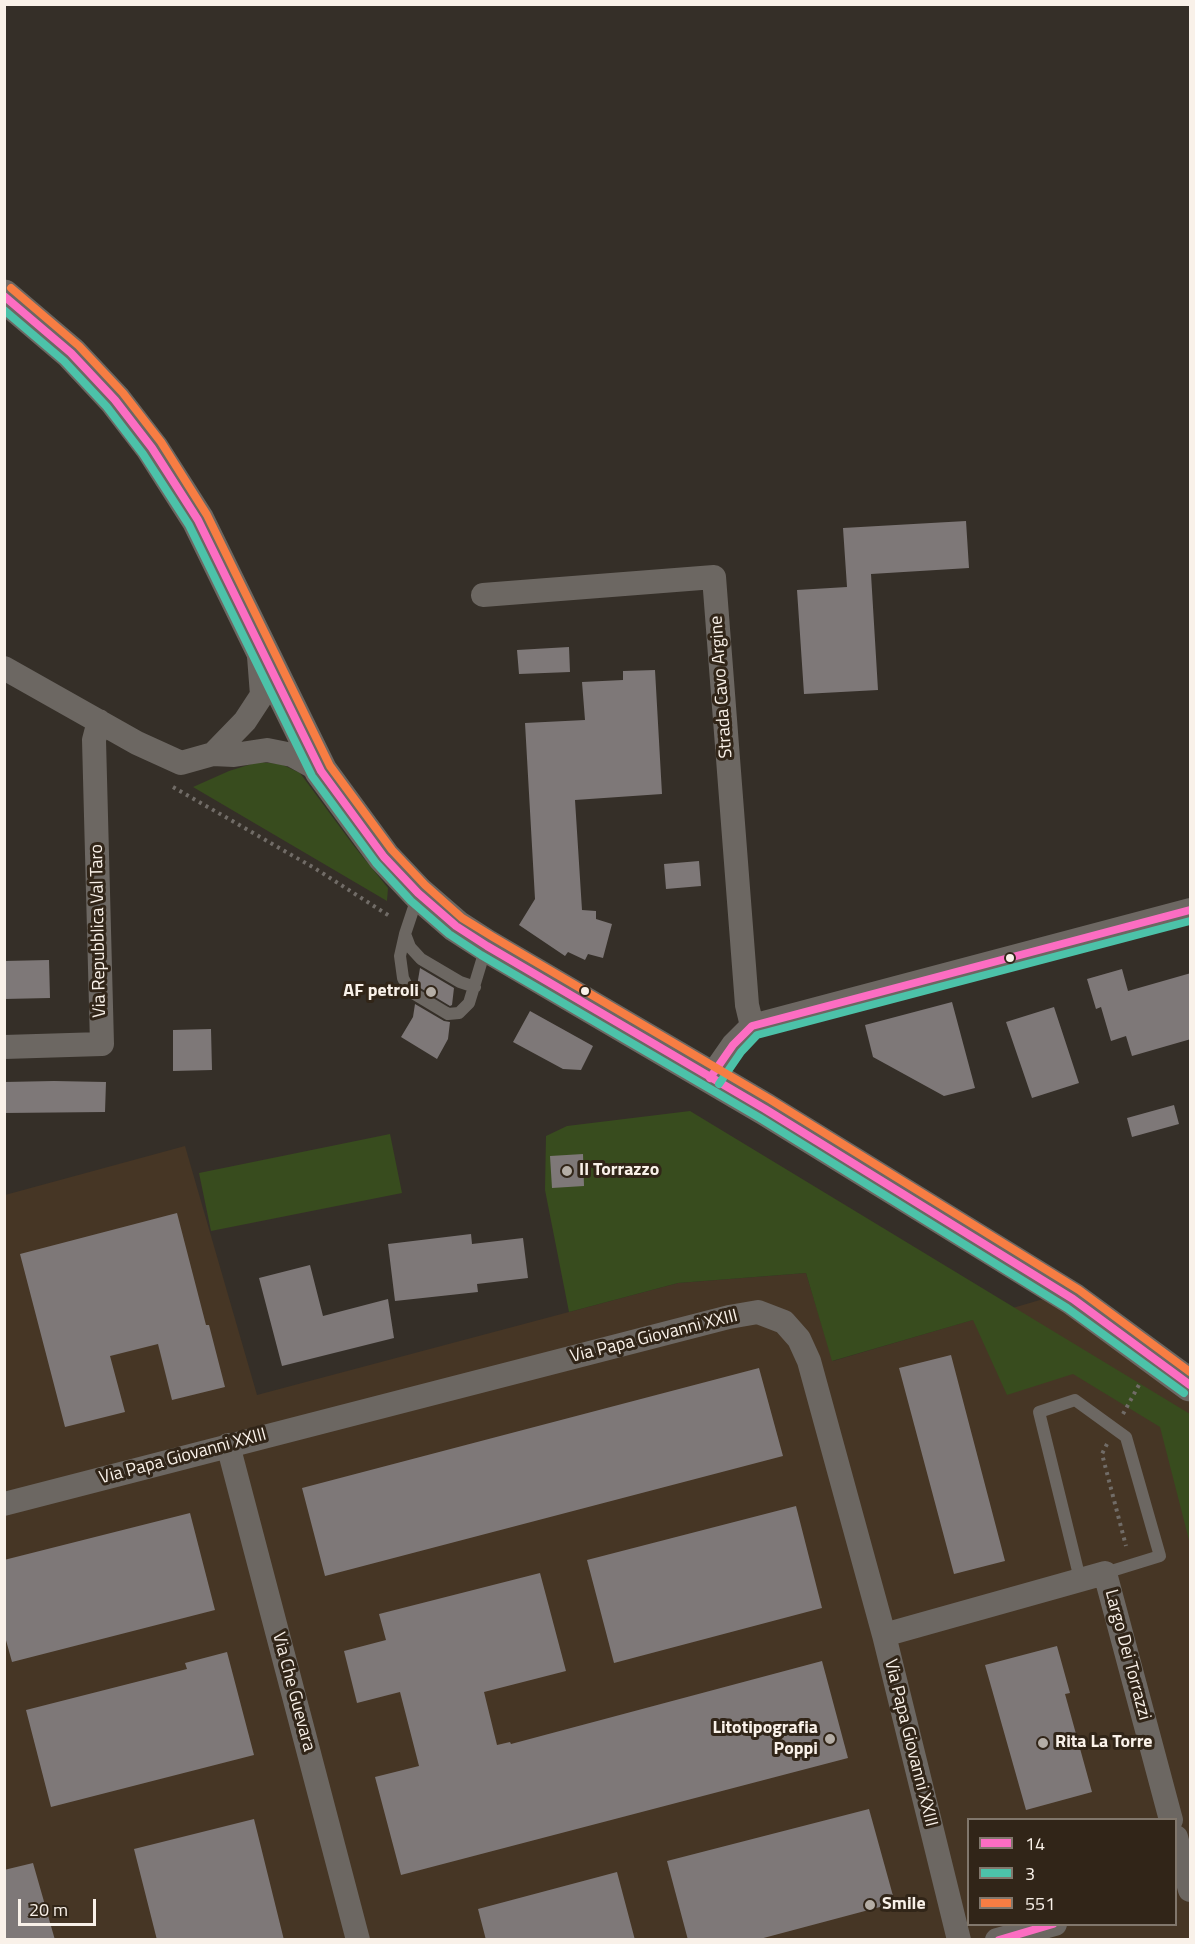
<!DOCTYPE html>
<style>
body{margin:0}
#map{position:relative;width:1195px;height:1944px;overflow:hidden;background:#352f28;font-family:"Titillium Web",sans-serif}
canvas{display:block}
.frame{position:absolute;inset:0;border:6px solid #f9f1e9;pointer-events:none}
.legend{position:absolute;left:967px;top:1818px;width:210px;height:108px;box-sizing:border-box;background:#312518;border:2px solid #81776c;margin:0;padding:8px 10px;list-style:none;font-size:18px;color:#f9f1e9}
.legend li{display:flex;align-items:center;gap:12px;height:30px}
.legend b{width:30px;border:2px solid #81776c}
.scale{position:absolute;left:18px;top:1899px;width:78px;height:27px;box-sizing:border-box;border:3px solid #f9f1e9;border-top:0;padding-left:8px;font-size:18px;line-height:21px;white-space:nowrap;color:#f9f1e9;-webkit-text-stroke:4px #312518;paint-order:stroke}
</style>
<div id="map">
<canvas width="1195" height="1944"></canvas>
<div class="frame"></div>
<ul class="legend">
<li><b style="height:8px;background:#fc6dc2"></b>14</li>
<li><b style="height:8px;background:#4cc2a9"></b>3</li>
<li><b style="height:8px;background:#f77d43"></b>551</li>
</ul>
<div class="scale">20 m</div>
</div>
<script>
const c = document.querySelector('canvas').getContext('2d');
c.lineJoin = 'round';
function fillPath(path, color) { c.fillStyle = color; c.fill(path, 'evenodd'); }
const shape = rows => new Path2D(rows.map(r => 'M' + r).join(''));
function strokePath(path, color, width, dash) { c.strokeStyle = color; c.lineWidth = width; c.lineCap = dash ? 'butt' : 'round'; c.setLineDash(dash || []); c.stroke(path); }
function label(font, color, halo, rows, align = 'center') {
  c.font = font + ' "Titillium Web",sans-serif'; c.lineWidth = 6; c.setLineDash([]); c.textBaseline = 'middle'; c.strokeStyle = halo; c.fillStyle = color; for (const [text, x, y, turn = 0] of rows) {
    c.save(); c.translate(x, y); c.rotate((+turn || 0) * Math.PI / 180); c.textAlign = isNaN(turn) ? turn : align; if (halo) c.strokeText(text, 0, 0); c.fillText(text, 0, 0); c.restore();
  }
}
fillPath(shape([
 [185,1146,257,1395,678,1283,806,1273,833,1361,1067,1292,1190,1372,1190,1939,5,1940,5,1195],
 [968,1820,1176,1820,1176,1924,968,1924]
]), '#463625');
fillPath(shape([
 [258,762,281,764,300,773,354,846,388,888,387,901,193,787,229,771],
 [690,1111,1190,1414,1190,1544,1160,1427,1073,1374,1007,1395,973,1320,832,1361,806,1273,678,1283,569,1312,545,1190,546,1136,567,1126],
 [390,1134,402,1193,211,1231,199,1173]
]), '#384c1e');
fillPath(shape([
 [966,521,969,568,871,574,878,690,804,694,797,590,847,587,843,528],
 [569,647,570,672,519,674,517,650],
 [655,670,662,794,575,800,582,910,596,911,596,919,612,924,603,958,588,954,585,960,568,952,565,956,519,925,535,899,525,723,585,720,582,682,623,680,623,671],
 [699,861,701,886,666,889,664,864],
 [49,960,50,998,4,999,4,961],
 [420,968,454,988,452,1005,450,1006,417,986],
 [1122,969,1128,991,1191,973,1191,1039,1132,1056,1126,1036,1111,1041,1101,1007,1096,1009,1087,979],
 [952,1002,975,1088,944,1096,873,1057,865,1025],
 [415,1004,444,1021,450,1022,448,1039,437,1059,401,1037,413,1017],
 [1054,1007,1079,1083,1032,1098,1006,1022],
 [530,1011,593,1046,581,1070,563,1069,513,1042],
 [211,1029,212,1070,173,1071,173,1030],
 [54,1081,106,1082,105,1112,4,1113,4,1082],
 [1174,1105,1179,1124,1132,1137,1127,1118],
 [583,1154,584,1186,552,1188,550,1156],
 [177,1213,206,1325,209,1325,225,1387,172,1400,158,1344,110,1356,125,1412,65,1427,20,1254],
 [471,1234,472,1244,523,1238,528,1278,477,1284,478,1292,395,1301,388,1244],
 [310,1265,323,1316,388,1299,394,1338,282,1366,259,1278],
 [951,1355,1005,1561,954,1574,899,1368],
 [759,1368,783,1456,325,1576,302,1488],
 [796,1506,822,1608,614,1663,587,1560],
 [190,1513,215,1610,12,1662,4,1633,4,1560],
 [540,1573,566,1671,484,1692,497,1745,510,1742,511,1744,822,1661,848,1758,401,1875,375,1777,419,1766,400,1692,357,1703,344,1651,386,1640,379,1614],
 [1057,1646,1070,1693,1065,1694,1092,1792,1026,1810,985,1665],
 [227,1652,254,1755,51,1807,26,1710,187,1669,185,1663],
 [869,1809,895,1903,756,1940,688,1940,667,1861],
 [254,1819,284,1940,157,1940,134,1849],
 [33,1863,55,1940,4,1940,4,1870],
 [617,1872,635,1940,486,1940,478,1909]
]), '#7e7878');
strokePath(shape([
 [173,787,316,869,391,917],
 [1123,1414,1140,1383],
 [1107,1444,1102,1454,1126,1546]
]), '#716c67', 4, [3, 4.5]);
strokePath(shape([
 [418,895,405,934,400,956,403,978,408,988,413,993,448,1014,459,1013,469,1003,486,947],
 [405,934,410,947,421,959,460,982,475,987],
 [1080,1579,1039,1412,1075,1400,1126,1437,1160,1556,1105,1573]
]), '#6c6762', 12);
strokePath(shape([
 [483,595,714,577,747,1005,752,1026],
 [259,656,262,695,245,721,213,754,234,755,267,750,292,755,321,771],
 [4,668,137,743,181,763,213,754],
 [4,1047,102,1044,94,740,99,721],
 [710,1078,733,1045,752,1026,1190,910],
 [228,1445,358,1940],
 [4,1504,729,1317,758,1312,784,1322,799,1339,809,1361,884,1635,959,1940],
 [884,1635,1105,1573,1171,1820],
 [1176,1837,1190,1890],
 [997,1940,1055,1924]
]), '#6c6762', 24);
strokePath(shape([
 [4,296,71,353,115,400,152,448,198,520,321,771,384,857,418,893,456,926,487,946,765,1109,1073,1299,1190,1385]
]), '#6c6762', 33);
strokePath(shape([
 [4,296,71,353,115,400,152,448,198,520,321,771,384,857,418,893,456,926,487,946,765,1109,1073,1299,1190,1385],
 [710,1078,733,1045,752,1026,1190,910],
 [999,1940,1053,1924]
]), '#fc6dc2', 8);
strokePath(shape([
 [4,310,64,361,107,407,143,454,189,525,312,776,376,863,411,901,449,934,481,955,760,1118,1067,1308,1184,1393],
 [719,1084,741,1052,757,1035,1190,921]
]), '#4cc2a9', 8);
strokePath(shape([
 [11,288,79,346,123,393,161,442,207,515,330,766,392,850,425,885,462,918,493,937,771,1100,1079,1290,1190,1372]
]), '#f77d43', 8);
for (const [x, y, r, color] of [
 [1010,958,5,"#f9f1e9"],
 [585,991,5,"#f9f1e9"],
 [431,992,6,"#b4ada5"],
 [567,1171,6,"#b4ada5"],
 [830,1739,6,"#b4ada5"],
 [1043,1743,6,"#b4ada5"],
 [870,1905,6,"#b4ada5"]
]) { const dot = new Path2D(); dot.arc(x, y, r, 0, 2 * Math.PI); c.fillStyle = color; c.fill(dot); strokePath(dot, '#312518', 2); }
label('18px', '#f9f1e9', '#312518', [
 ["Strada Cavo Argine",722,687,-94],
 ["Via Repubblica Val Taro",99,931,-91],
 ["Via Papa Giovanni XXIII",654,1337,-14],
 ["Via Papa Giovanni XXIII",183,1457,-15],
 ["Largo Dei Torrazzi",1127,1655,75],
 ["Via Che Guevara",293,1692,75],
 ["Via Papa Giovanni XXIII",910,1743,76]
]);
label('bold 18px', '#f9f1e9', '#312518', [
 ["AF petroli",419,992,"right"],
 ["Il Torrazzo",579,1171],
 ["Litotipografia",818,1729,"right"],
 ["Poppi",818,1750,"right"],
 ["Rita La Torre",1055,1743],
 ["Smile",882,1905]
], 'left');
</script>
